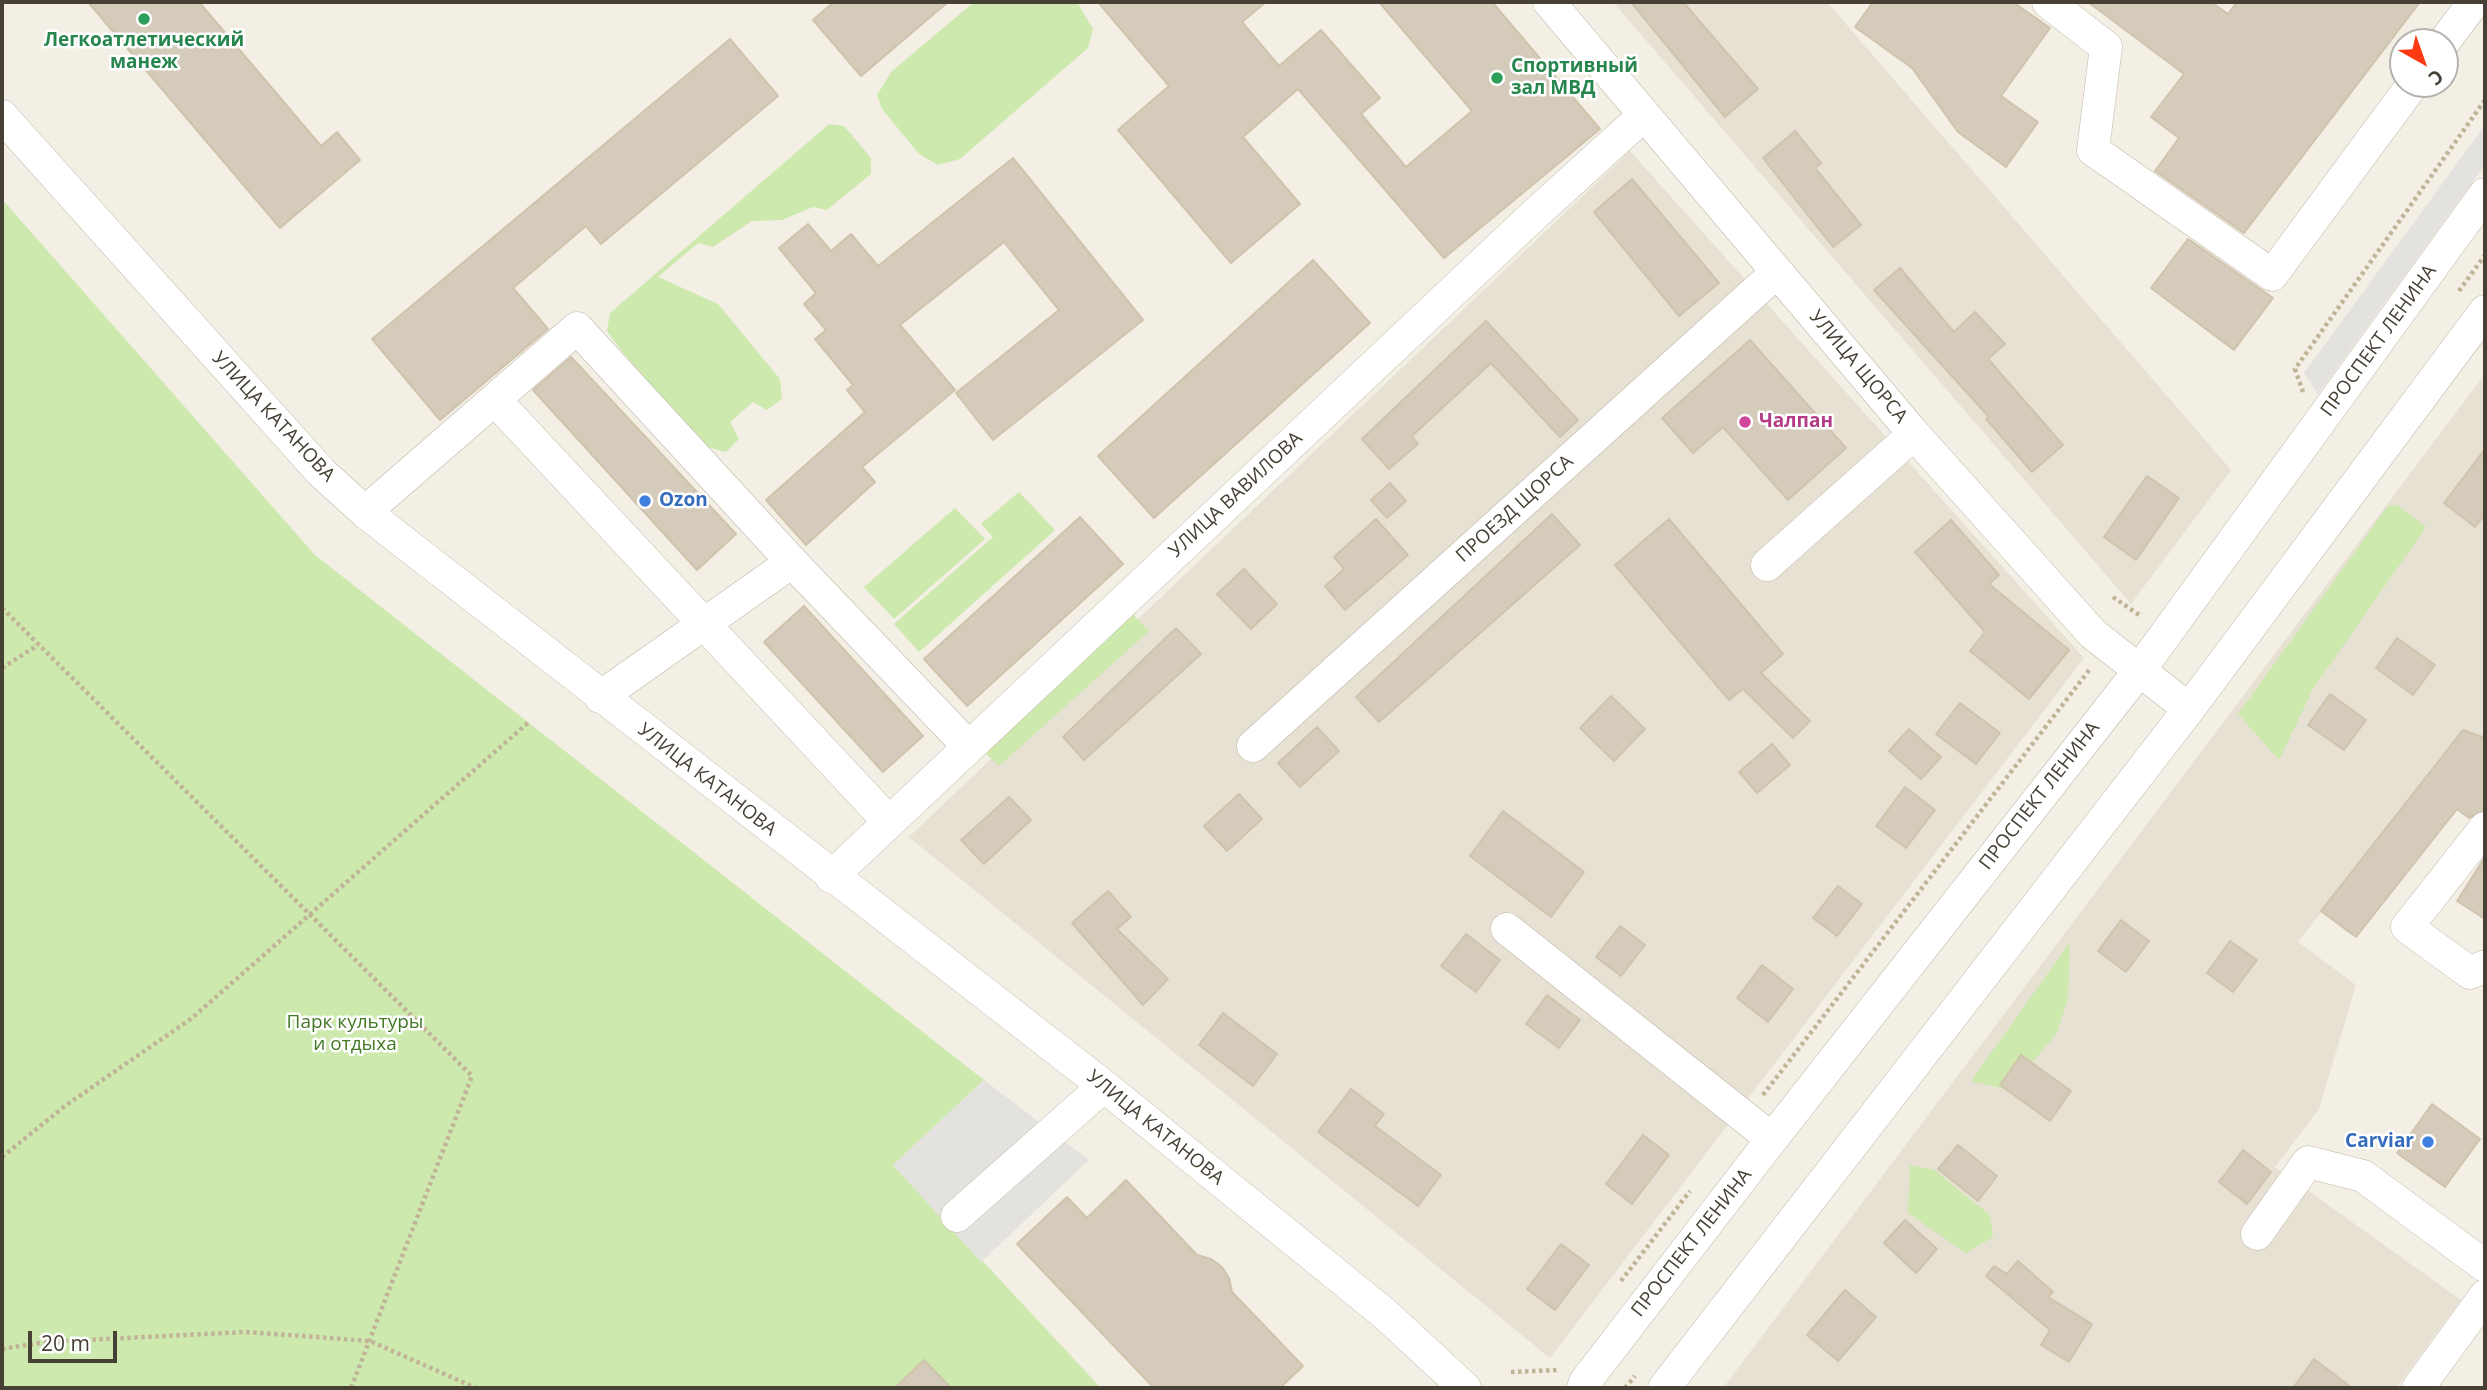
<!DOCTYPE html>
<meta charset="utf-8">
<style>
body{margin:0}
#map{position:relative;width:2487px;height:1390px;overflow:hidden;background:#f3efe5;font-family:"Open Sans",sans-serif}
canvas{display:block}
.frame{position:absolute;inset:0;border:4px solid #464035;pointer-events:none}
.north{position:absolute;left:2389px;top:28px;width:70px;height:70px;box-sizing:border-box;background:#fff;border:2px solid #b5b3ae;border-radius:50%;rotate:140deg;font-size:19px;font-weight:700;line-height:28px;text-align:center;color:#464035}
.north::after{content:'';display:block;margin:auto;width:24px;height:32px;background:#ff3911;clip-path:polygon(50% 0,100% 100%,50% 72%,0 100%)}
.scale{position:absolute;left:28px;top:1331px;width:89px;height:32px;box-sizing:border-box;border:4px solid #464035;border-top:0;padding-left:9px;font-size:21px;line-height:24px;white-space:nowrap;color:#464035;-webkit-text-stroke:5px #fff;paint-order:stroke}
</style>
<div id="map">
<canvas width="2487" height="1390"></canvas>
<div class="frame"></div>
<div class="north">С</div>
<div class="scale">20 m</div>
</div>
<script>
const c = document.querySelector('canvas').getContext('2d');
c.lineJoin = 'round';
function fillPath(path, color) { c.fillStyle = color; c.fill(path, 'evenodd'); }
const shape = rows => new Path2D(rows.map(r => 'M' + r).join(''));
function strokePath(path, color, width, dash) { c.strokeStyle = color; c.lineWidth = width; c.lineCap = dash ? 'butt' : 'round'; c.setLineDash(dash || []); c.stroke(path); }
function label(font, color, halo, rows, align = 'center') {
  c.font = font + ' "Open Sans",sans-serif'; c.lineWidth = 5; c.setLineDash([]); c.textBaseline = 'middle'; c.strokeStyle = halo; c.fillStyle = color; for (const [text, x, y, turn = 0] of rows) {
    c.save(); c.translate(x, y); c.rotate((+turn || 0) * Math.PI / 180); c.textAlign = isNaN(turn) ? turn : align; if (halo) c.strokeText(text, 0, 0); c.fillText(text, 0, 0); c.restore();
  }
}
fillPath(shape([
 [1613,2,1827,2,2231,470,2131,604],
 [1630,151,2084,658,1550,1358,909,837],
 [2485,374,2485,738,2463,730,2298,942,2356,985,2319,1109,2275,1167,2461,1300,2396,1388,1723,1388]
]), '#e7e1d3');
fillPath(shape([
 [974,2,1077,2,1093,29,1088,48,960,159,938,165,919,154,882,109,877,95,891,72],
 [829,124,844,126,871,158,871,174,827,210,813,207,782,220,752,221,713,247,698,243,658,277,718,304,780,379,782,399,767,410,753,402,730,422,739,439,726,452,703,446,620,349,607,331,610,313],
 [2,199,315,555,984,1080,893,1165,1101,1388,2,1388],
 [1019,492,1055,530,919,652,894,624,993,537,981,524],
 [2397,505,2426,527,2313,689,2279,760,2238,714,2388,506],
 [955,508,985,539,894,619,864,587],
 [1129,610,1149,631,999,766,979,747],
 [2070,942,2068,998,2057,1033,2009,1090,1971,1081],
 [1910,1165,1934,1170,1990,1215,1993,1237,1966,1253,1908,1213]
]), '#cde9ad');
fillPath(shape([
 [2485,125,2485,165,2318,394,2304,373],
 [984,1080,1089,1160,981,1262,893,1165]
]), '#e4e2de');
const building = shape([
 [88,2,199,2,321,146,337,132,360,160,280,228,88,2],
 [834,2,948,2,861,76,813,20,834,2],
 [1098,2,1266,2,1242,22,1279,66,1321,30,1380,98,1361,114,1406,167,1472,111,1379,2,1492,2,1600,129,1444,258,1298,89,1243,137,1300,204,1231,263,1118,130,1169,86,1098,2],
 [1631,2,1683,2,1758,89,1725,117,1631,2],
 [1873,2,2013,2,2050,28,2001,96,2038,122,2006,167,1958,132,1912,68,1855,27,1873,2],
 [2088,2,2211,2,2228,14,2237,2,2420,2,2244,233,2155,171,2179,138,2151,117,2184,74,2088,2],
 [730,39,778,96,601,244,586,226,513,288,548,329,440,420,372,339,730,39],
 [1795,131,1821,163,1815,168,1861,225,1833,247,1763,158,1795,131],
 [1013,158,1143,320,993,440,956,393,1059,310,1004,242,900,325,955,390,862,467,875,482,806,545,766,500,865,412,847,390,853,385,815,339,826,330,804,304,816,293,779,248,808,224,831,251,851,234,878,266,1013,158],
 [1632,179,1719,283,1679,316,1594,212,1632,179],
 [2188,239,2273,298,2234,350,2151,288,2188,239],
 [1313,260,1370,323,1154,518,1098,456,1313,260],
 [1900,268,1954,332,1975,312,2005,344,1988,359,2063,445,2032,472,1986,419,1989,417,1874,290,1900,268],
 [1486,321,1578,420,1560,437,1491,363,1412,436,1418,444,1389,469,1362,439,1486,321],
 [1750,340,1846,448,1788,500,1723,427,1693,453,1662,418,1750,340],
 [571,357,736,534,697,570,533,390,571,357],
 [2485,449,2485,514,2475,527,2444,503,2485,449],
 [2147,476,2179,498,2136,560,2104,537,2147,476],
 [1390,483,1406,501,1387,518,1371,500,1390,483],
 [1552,514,1580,545,1379,722,1356,697,1552,514],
 [1080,517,1123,564,967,706,924,659,1080,517],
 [1376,519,1408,555,1345,610,1325,586,1344,569,1334,557,1376,519],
 [1669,519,1783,654,1761,673,1810,721,1793,738,1743,689,1729,700,1615,565,1669,519],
 [1951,520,1999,575,1989,584,2069,650,2029,699,1970,651,1985,632,1915,552,1951,520],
 [1244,569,1277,604,1251,629,1217,594,1244,569],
 [804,606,923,736,883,772,764,642,804,606],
 [1176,628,1201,654,1084,760,1063,737,1176,628],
 [2397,638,2435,665,2413,695,2376,668,2397,638],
 [2330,694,2366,720,2344,750,2308,725,2330,694],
 [1611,696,1645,729,1614,761,1580,728,1611,696],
 [1960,703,2000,733,1976,764,1936,734,1960,703],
 [1317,727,1339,751,1300,787,1278,763,1317,727],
 [1909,729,1941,757,1921,779,1889,751,1909,729],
 [2463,730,2485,738,2485,810,2469,818,2457,809,2356,937,2321,911,2463,730],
 [1772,744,1790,765,1757,793,1739,772,1772,744],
 [1905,787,1935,810,1906,848,1876,826,1905,787],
 [1239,794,1262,819,1227,851,1204,826,1239,794],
 [1009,797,1031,820,984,864,961,840,1009,797],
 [1503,811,1584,872,1551,917,1470,856,1503,811],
 [2485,857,2485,919,2457,901,2485,857],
 [1838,886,1862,904,1837,936,1813,918,1838,886],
 [1108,891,1131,917,1117,929,1168,979,1143,1005,1072,923,1108,891],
 [2121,920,2149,941,2126,972,2098,951,2121,920],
 [1620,926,1645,945,1621,976,1596,957,1620,926],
 [1466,934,1500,960,1476,992,1441,966,1466,934],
 [2230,941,2257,960,2233,992,2207,973,2230,941],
 [1762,965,1793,989,1768,1022,1737,998,1762,965],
 [1547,995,1580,1020,1559,1048,1526,1024,1547,995],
 [1223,1013,1277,1054,1253,1086,1199,1045,1223,1013],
 [2021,1055,2071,1091,2050,1121,2000,1085,2021,1055],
 [1351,1089,1384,1114,1375,1126,1441,1175,1418,1206,1318,1132,1351,1089],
 [2432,1104,2480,1139,2445,1187,2397,1153,2432,1104],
 [1643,1135,1669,1155,1632,1204,1606,1184,1643,1135],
 [1958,1145,1997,1176,1978,1201,1938,1169,1958,1145],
 [2243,1150,2271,1172,2247,1204,2219,1182,2243,1150],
 [1126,1180,1197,1255,1211,1259,1222,1267,1229,1278,1232,1292,1303,1366,1280,1388,1154,1388,1017,1244,1067,1197,1087,1218,1126,1180],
 [1905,1220,1937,1249,1916,1273,1884,1243,1905,1220],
 [1561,1244,1589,1265,1555,1310,1527,1289,1561,1244],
 [2018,1261,2053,1292,2048,1297,2092,1324,2069,1362,2041,1345,2050,1330,1986,1276,1994,1266,2007,1274,2018,1261],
 [1845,1290,1876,1317,1838,1361,1807,1335,1845,1290],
 [2314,1359,2352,1388,2293,1388,2314,1359],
 [924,1360,951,1388,895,1388,924,1360]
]);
fillPath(building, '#d5cbba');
strokePath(building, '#d0c3ad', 2);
const minor = shape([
 [1549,2,1914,434,2093,634,2189,709],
 [2048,2,2106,47,2093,150,2272,275,2413,84],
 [2444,42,2474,2],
 [2,116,321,472,365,512,1104,1086,1385,1314,1465,1388],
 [495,400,889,822],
 [365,512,577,328,792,562,968,746],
 [1767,565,1914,434],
 [600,697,792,562],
 [1253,746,1777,272],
 [2485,828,2407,927,2470,973,2485,966],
 [831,877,1534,215,1643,116],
 [1507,929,1772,1139],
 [957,1216,1104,1086],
 [2257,1234,2308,1162,2363,1176,2485,1266],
 [1583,1388,1585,1382,1772,1139,2139,671,2485,194],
 [1664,1388,2189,709,2485,311],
 [2418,1388,2485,1296]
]);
strokePath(minor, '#bfb7a8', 33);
strokePath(shape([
 [2459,291,2485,255],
 [2303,392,2295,369,2485,100],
 [2113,597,2139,615,2141,612],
 [2,608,472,1076,351,1388],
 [2,668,38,645],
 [1763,1095,2090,669],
 [2,1157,65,1106,192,1018,530,721],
 [1621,1281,1690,1191],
 [2,1349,45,1342,245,1332,370,1341,476,1388],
 [1511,1372,1559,1370],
 [1625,1388,1635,1376]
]), '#c1b398', 4.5, [3.5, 3.5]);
strokePath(minor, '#fff', 32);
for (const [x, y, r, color] of [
 [144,19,7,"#2e9e5b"],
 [1497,78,7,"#2e9e5b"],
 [1745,422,7,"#d1479c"],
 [645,501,7,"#3f7fe0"],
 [2428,1142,7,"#3f7fe0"]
]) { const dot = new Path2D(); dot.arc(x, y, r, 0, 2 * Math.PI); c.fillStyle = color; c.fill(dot); strokePath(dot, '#fff', 2.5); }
label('bold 19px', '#27864d', '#fff', [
 ["Легкоатлетический",144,41],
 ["манеж",144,63],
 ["Спортивный",1511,67,"left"],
 ["зал МВД",1511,89,"left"]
]);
label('19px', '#464035', '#fff', [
 ["ПРОСПЕКТ ЛЕНИНА",2379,341,-54],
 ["УЛИЦА ЩОРСА",1858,367,50],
 ["УЛИЦА КАТАНОВА",273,417,47],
 ["УЛИЦА ВАВИЛОВА",1236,495,-43],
 ["ПРОЕЗД ЩОРСА",1515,509,-42],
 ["УЛИЦА КАТАНОВА",707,780,38],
 ["ПРОСПЕКТ ЛЕНИНА",2040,796,-52],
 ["УЛИЦА КАТАНОВА",1155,1128,39],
 ["ПРОСПЕКТ ЛЕНИНА",1692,1243,-52]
]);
label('bold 19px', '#b23c85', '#fff', [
 ["Чалпан",1759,422]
], 'left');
label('bold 19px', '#366cbe', '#fff', [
 ["Ozon",659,501],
 ["Carviar",2414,1142,"right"]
], 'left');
label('19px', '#447926', '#fff', [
 ["Парк культуры",355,1023],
 ["и отдыха",355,1045]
]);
</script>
